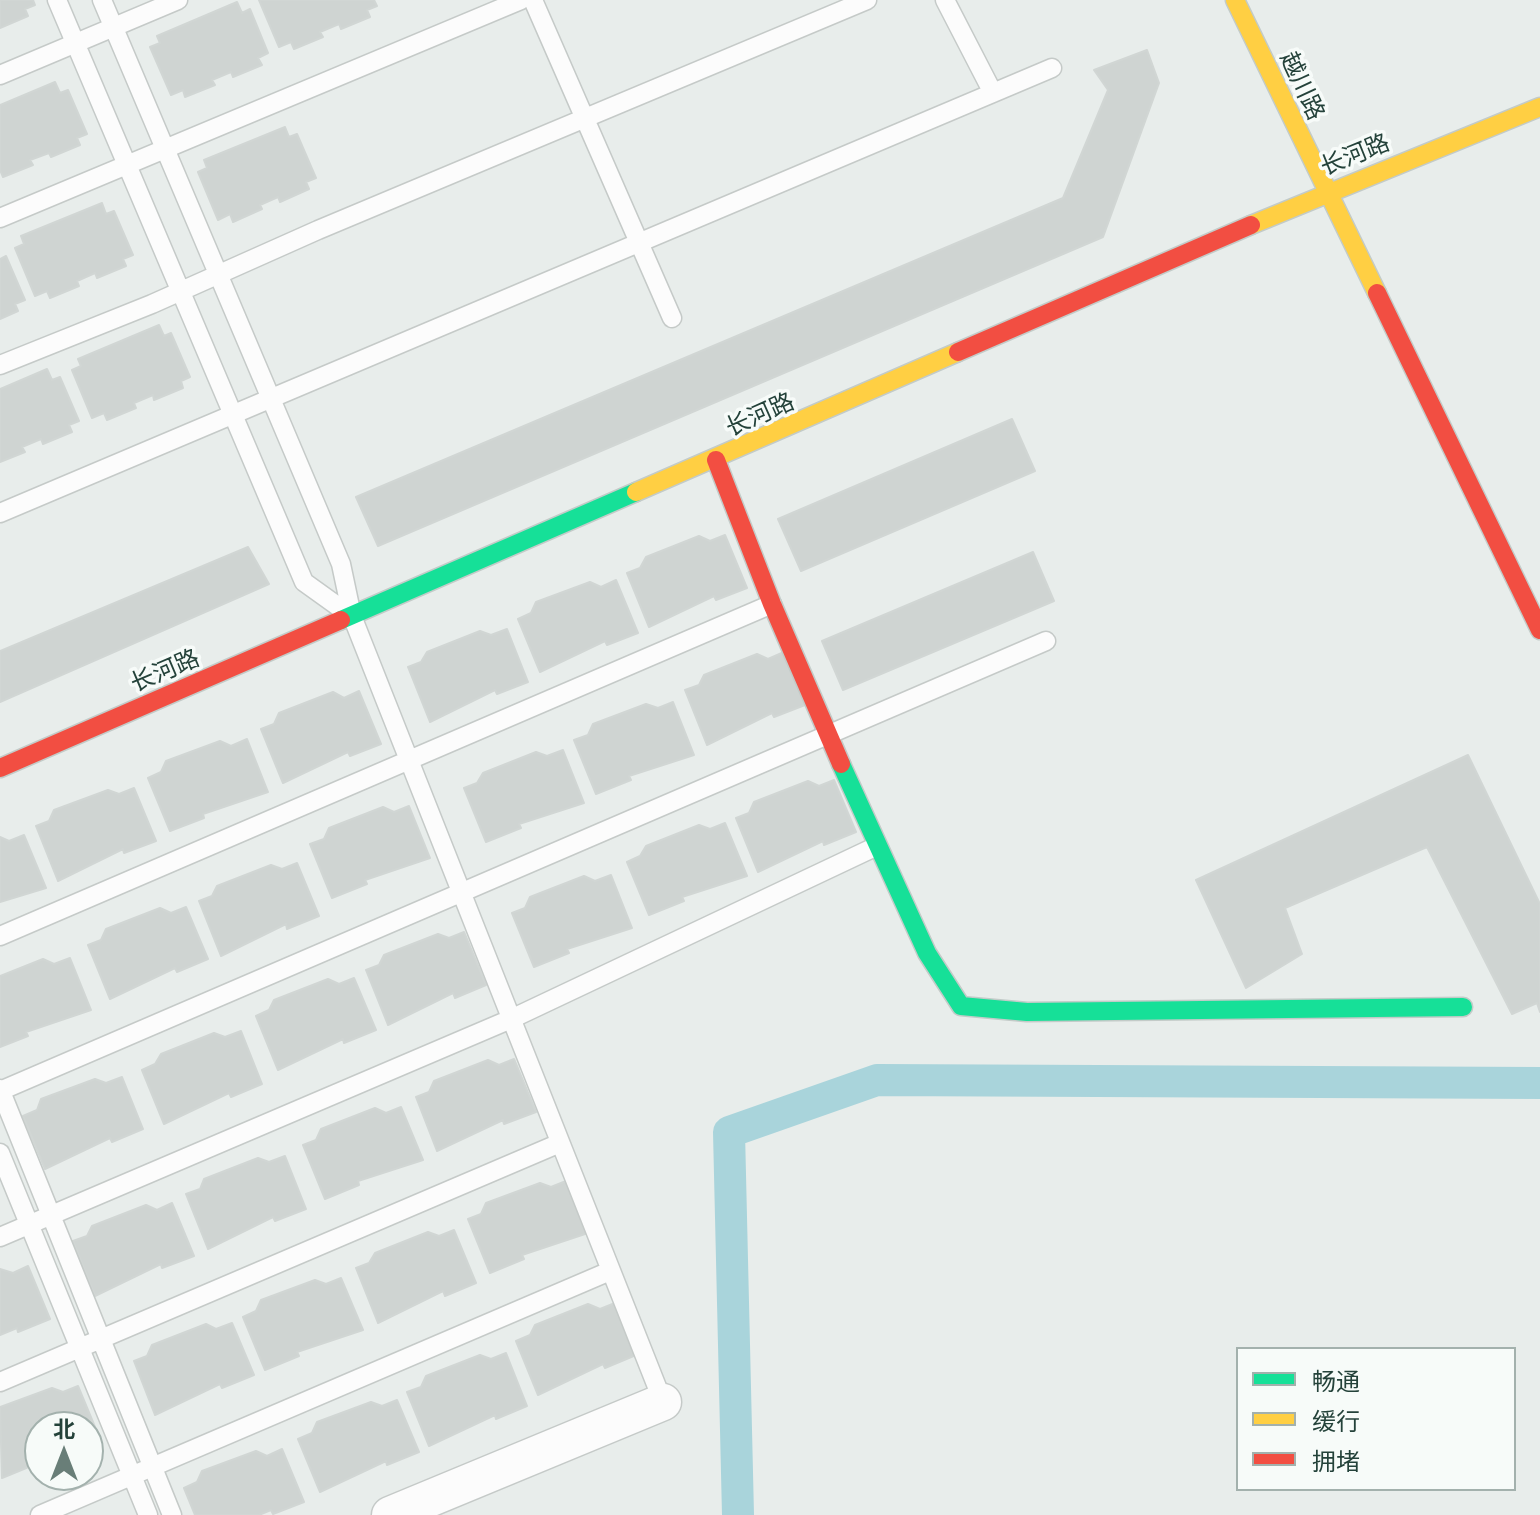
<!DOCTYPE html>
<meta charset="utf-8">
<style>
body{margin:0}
#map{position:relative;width:1540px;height:1515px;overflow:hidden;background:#e8edeb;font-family:"Asap Condensed","Noto Sans SC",sans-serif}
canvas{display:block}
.legend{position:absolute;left:1236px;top:1347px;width:280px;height:144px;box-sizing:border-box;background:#f7fbf9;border:2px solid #a3b1ad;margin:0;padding:10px 14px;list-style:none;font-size:24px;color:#24423a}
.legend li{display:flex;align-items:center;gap:16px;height:40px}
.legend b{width:40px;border:2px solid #a3b1ad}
.north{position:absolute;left:24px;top:1411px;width:80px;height:80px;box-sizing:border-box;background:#f7fbf9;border:2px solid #a3b1ad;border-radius:50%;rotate:0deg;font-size:22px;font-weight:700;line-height:32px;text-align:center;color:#24423a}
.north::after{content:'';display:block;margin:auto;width:28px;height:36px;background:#697e78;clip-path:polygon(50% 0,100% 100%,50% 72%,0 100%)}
</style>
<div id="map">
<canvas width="1540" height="1515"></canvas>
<ul class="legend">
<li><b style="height:10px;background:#16e098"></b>畅通</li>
<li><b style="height:10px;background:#ffcf43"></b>缓行</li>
<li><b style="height:10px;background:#f24e42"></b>拥堵</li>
</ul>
<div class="north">北</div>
</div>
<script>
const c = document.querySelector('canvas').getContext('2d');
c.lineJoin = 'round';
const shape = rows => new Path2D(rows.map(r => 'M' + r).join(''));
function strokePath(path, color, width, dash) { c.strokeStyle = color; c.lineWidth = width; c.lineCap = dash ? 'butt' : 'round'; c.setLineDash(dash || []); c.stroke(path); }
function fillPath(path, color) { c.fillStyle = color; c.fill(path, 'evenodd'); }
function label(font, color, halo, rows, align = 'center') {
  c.font = font + ' "Asap Condensed","Noto Sans SC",sans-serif'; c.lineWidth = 7; c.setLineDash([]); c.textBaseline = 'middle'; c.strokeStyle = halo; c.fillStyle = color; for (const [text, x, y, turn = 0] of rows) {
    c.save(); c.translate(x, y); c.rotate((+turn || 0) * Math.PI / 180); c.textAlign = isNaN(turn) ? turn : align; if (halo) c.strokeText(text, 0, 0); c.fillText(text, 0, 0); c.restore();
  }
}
strokePath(shape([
 [738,1515,729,1132,877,1080,1540,1083]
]), '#a9d4db', 32);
const building = shape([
 [0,0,33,0,35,5,25,9,28,16,0,28,0,0],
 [259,0,374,0,377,6,367,10,370,17,341,29,339,24,320,32,323,37,294,49,291,42,279,47,259,0],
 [237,2,242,13,250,9,268,53,258,58,262,65,233,77,231,72,212,80,215,85,185,97,183,90,171,95,150,47,160,43,157,36,237,2],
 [1147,50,1159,83,1103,237,378,546,356,497,1063,198,1108,90,1094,70,1147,50],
 [55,82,60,93,68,90,87,134,77,138,80,145,51,157,49,153,30,160,33,165,3,177,0,170,0,105,55,82],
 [285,127,289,137,297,134,316,178,306,182,309,189,280,202,278,197,260,205,262,209,233,222,230,214,218,220,198,172,207,168,204,160,285,127],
 [102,203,106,214,114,211,133,255,123,259,126,266,97,278,95,273,77,281,79,286,50,298,47,291,35,296,15,248,24,244,21,236,102,203],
 [6,256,25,300,15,304,18,311,0,319,0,259,6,256],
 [159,325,164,336,171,333,190,377,181,381,183,388,154,400,153,395,134,403,136,408,107,420,104,413,92,418,72,370,81,366,78,359,159,325],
 [47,369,52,380,60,377,79,421,69,425,72,432,43,444,41,439,22,447,25,452,0,462,0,389,47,369],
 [1012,419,1035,471,801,571,778,519,1012,419],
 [725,535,747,588,716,600,714,596,649,627,627,573,640,568,646,557,699,536,710,541,725,535],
 [248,547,269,584,0,702,0,651,248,547],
 [1033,552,1054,601,843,690,822,641,1033,552],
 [616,580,638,633,607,645,605,641,540,672,518,619,531,613,536,602,590,582,601,587,616,580],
 [507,629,528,682,497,694,495,690,430,722,408,667,421,662,427,652,480,631,491,635,507,629],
 [784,652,805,705,774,717,772,713,707,745,685,690,699,685,704,675,757,654,768,659,784,652],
 [359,691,381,744,350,756,348,752,283,783,261,729,274,724,279,713,333,692,344,698,359,691],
 [673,702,694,755,629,776,631,780,596,794,574,740,588,735,593,724,646,704,658,708,673,702],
 [247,739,268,792,203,814,204,818,170,831,148,778,161,772,166,761,220,741,231,746,247,739],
 [563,750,584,803,519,824,521,828,486,842,464,788,477,783,483,773,536,752,547,756,563,750],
 [1468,755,1540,904,1540,1012,1537,1003,1512,1014,1427,847,1285,908,1302,954,1246,988,1196,880,1468,755],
 [834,780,856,832,824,845,823,841,758,872,736,818,749,813,754,802,808,781,819,786,834,780],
 [134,788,156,841,124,853,123,849,58,881,36,826,49,821,54,810,108,790,119,794,134,788],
 [409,806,430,858,365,880,367,884,332,898,310,844,324,839,329,828,383,807,394,812,409,806],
 [725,823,747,876,682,897,684,901,649,915,627,862,640,856,646,846,699,825,710,829,725,823],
 [24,835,46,888,0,902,0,837,9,841,24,835],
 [297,863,319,916,287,929,286,924,221,956,199,901,212,896,217,886,271,865,282,869,297,863],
 [611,875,632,928,567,949,569,953,534,967,512,913,525,908,530,897,584,876,595,881,611,875],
 [186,907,208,959,177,972,175,968,110,999,88,945,101,940,106,929,160,908,171,913,186,907],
 [464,932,486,985,455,998,453,993,388,1025,366,970,379,965,384,955,438,934,449,938,464,932],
 [70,958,91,1010,26,1032,28,1036,0,1047,0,976,43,959,54,964,70,958],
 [354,978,376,1030,344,1043,343,1039,278,1070,256,1016,269,1010,274,1000,328,979,339,984,354,978],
 [241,1031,262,1084,231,1097,229,1093,164,1124,142,1070,155,1064,161,1054,214,1033,225,1037,241,1031],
 [514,1059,536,1112,504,1124,503,1120,437,1151,416,1097,429,1092,434,1081,488,1060,499,1065,514,1059],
 [122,1077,143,1129,112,1142,110,1138,45,1169,23,1116,37,1110,41,1099,95,1079,106,1083,122,1077],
 [401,1107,423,1160,358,1181,359,1185,325,1199,303,1145,316,1140,321,1129,375,1108,386,1113,401,1107],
 [285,1156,306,1209,275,1221,273,1217,208,1249,186,1194,200,1189,204,1179,258,1158,269,1162,285,1156],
 [566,1181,588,1233,522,1255,524,1259,490,1273,468,1219,481,1214,486,1203,540,1183,551,1187,566,1181],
 [172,1203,194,1256,162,1268,161,1264,95,1296,73,1241,87,1236,92,1226,146,1205,157,1210,172,1203],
 [454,1230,476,1283,445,1296,443,1291,378,1323,356,1268,369,1263,375,1253,428,1232,439,1236,454,1230],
 [28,1266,50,1319,18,1332,17,1328,0,1335,0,1269,13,1273,28,1266],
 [341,1278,363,1330,297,1352,299,1356,265,1370,243,1317,256,1311,261,1300,315,1280,326,1284,341,1278],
 [615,1303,636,1355,605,1368,603,1364,538,1395,516,1341,530,1335,535,1325,588,1304,600,1309,615,1303],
 [232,1323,254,1375,222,1388,220,1384,155,1415,134,1361,147,1356,152,1345,206,1324,216,1329,232,1323],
 [506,1353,527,1406,496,1419,495,1415,429,1446,407,1392,421,1387,426,1376,480,1355,491,1359,506,1353],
 [78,1386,100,1439,88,1443,88,1427,40,1427,40,1458,34,1460,36,1464,2,1478,0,1407,52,1388,63,1392,78,1386],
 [397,1400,419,1452,387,1465,386,1461,320,1492,298,1439,312,1433,317,1422,371,1402,382,1406,397,1400],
 [282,1449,304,1502,273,1514,271,1510,259,1515,195,1515,184,1488,197,1482,202,1471,256,1451,267,1456,282,1449]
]);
fillPath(building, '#cfd4d2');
strokePath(building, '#d1d6d4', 2);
const lane = shape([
 [57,0,304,582,350,615],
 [102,0,341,564,352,616,663,1402],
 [533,0,672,318],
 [945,0,993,93],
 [0,75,178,0],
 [0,218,521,0],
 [0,365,152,304,318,230,867,0],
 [0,513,1052,68],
 [0,936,772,604],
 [0,1089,172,1515],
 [0,1091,1046,641],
 [0,1153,148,1515],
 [0,1237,511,1019,877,846],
 [0,1382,560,1143],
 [40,1515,610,1271]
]);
const street = shape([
 [390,1515,663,1402]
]);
const fast = shape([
 [341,620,636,492],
 [841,764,927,953,961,1006,1027,1012,1463,1007]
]);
const slow = shape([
 [1235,0,1377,293],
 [1251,225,1540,107],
 [636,492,958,352]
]);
const jam = shape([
 [1377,293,1540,630],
 [958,352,1251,225],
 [716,460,772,604,841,764],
 [0,768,341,620]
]);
strokePath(lane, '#c5cac8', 21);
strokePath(street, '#c5cac8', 39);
strokePath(fast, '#c3cbc8', 21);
strokePath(slow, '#c3cbc8', 21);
strokePath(jam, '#c3cbc8', 21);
strokePath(lane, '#fcfcfc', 18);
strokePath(street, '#fcfcfc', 36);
strokePath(fast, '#16e098', 18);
strokePath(slow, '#ffcf43', 18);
strokePath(jam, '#f24e42', 18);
label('24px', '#24423a', '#f7fbf9', [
 ["越川路",1302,86,65],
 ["长河路",1355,155,-22],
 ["长河路",760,415,-24],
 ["长河路",165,671,-23]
]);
</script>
